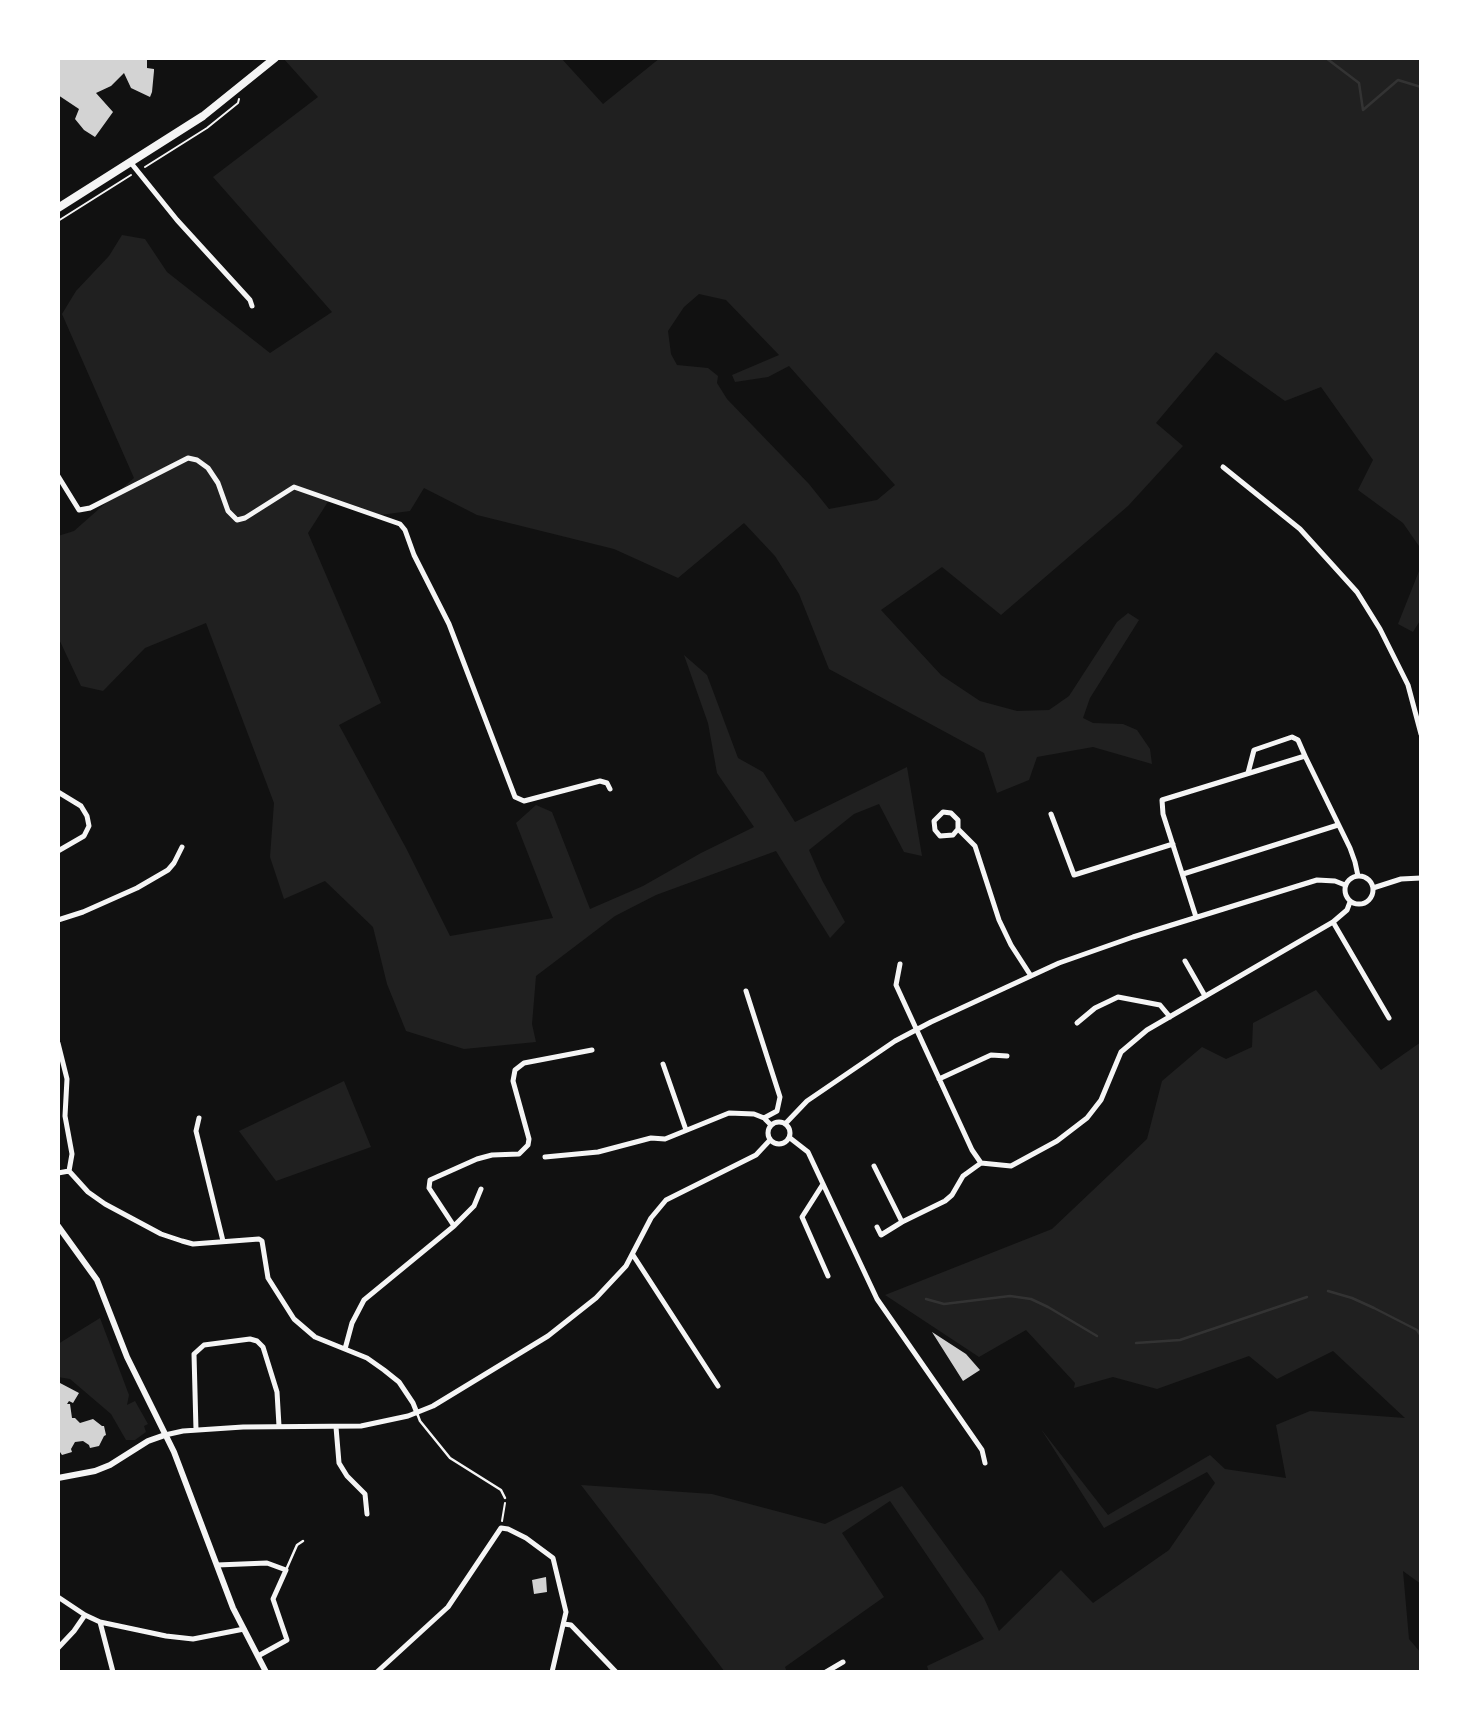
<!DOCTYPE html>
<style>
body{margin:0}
#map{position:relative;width:1479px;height:1730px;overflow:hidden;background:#111;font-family:"Golos Text",sans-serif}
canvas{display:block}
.frame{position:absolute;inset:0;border:60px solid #fff;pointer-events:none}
</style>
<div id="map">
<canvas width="1479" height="1730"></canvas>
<div class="frame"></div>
</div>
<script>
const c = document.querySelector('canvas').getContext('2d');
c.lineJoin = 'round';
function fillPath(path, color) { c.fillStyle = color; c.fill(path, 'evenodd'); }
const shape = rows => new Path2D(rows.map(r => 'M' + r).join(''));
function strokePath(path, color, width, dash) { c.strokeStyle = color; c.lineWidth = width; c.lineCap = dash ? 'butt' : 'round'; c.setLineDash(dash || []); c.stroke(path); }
fillPath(shape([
 [283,58,561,58,603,104,660,58,1421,58,1421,549,1403,523,1358,490,1373,460,1321,387,1285,401,1216,352,1156,423,1183,446,1128,506,1001,615,942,567,881,610,941,675,980,701,1017,711,1049,710,1069,696,1117,622,1128,613,1139,620,1090,698,1083,718,1093,723,1123,724,1137,730,1150,749,1152,764,1093,747,1037,757,1029,780,997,793,984,753,829,669,799,594,775,556,744,523,678,578,614,549,477,515,424,488,410,511,380,515,331,497,308,533,381,703,339,725,406,848,450,936,553,918,516,823,536,805,552,812,590,909,643,886,701,853,754,827,717,773,708,723,684,655,707,675,738,758,763,772,795,822,907,767,922,856,904,852,879,804,854,814,809,850,822,880,845,922,830,938,776,851,656,895,615,916,536,976,532,1024,536,1042,464,1049,406,1031,387,984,373,927,325,881,284,899,270,857,274,803,206,623,145,648,103,691,81,686,58,637,58,536,74,531,134,478,62,314,76,291,109,256,122,235,145,239,167,272,270,353,332,312,213,177,318,97],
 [699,294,726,300,779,355,732,375,735,382,768,377,789,366,895,485,877,500,829,509,809,484,727,399,717,383,718,376,708,368,677,365,671,354,668,331,684,307],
 [1421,566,1421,619,1413,632,1398,624],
 [1316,990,1381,1070,1421,1042,1421,1584,1403,1571,1409,1639,1421,1653,1421,1672,929,1672,927,1666,984,1639,890,1501,842,1533,884,1597,785,1667,787,1672,725,1672,581,1485,712,1494,825,1524,902,1486,984,1598,999,1631,1061,1570,1093,1603,1169,1550,1215,1483,1207,1472,1104,1528,1041,1429,1108,1515,1210,1455,1225,1469,1286,1478,1276,1425,1310,1411,1405,1418,1333,1351,1277,1379,1249,1356,1157,1389,1113,1377,1074,1388,1075,1383,1026,1330,979,1357,885,1295,1052,1229,1147,1139,1162,1081,1202,1047,1226,1059,1252,1047,1253,1023],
 [344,1081,371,1147,276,1181,239,1131],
 [100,1318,129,1395,127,1405,135,1401,148,1424,144,1426,146,1432,135,1440,126,1440,111,1414,70,1379,58,1377,58,1344]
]), '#202020');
strokePath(shape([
 [1326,58,1359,83,1363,110,1398,80,1421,87],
 [1328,1291,1352,1298,1374,1308,1417,1330,1421,1336],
 [926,1299,944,1304,1010,1296,1031,1299,1048,1307,1097,1336],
 [1136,1343,1180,1340,1307,1297]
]), '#333', 2.5);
fillPath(shape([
 [58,58,147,58,147,68,154,69,154,71,152,92,150,97,131,88,124,73,111,86,96,93,113,112,95,137,84,130,75,119,79,109,58,95],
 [932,1332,966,1354,980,1370,963,1381],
 [60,1383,79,1393,73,1403,69,1401,67,1404,70,1404,72,1418,75,1418,80,1423,93,1419,102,1426,104,1426,106,1435,104,1436,99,1446,90,1448,89,1445,83,1441,75,1442,71,1449,72,1452,62,1455,58,1449,58,1384],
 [546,1577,547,1592,534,1594,532,1580]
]), '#d3d3d3');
strokePath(shape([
 [145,167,207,128,238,103,239,99],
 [58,221,131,175],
 [502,1521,505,1503]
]), '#f5f5f5', 2);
strokePath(shape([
 [417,1413,420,1421,450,1458,501,1490,505,1498],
 [286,1570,297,1545,303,1541]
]), '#f5f5f5', 2.5);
strokePath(shape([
 [131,163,177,220,250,300,252,306],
 [1223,467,1300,529,1357,592,1380,629,1408,685,1421,734],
 [58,476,79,510,90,508,188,458,197,460,208,468,218,483,228,511,237,520,245,518,294,487,400,524,405,530,414,555,449,624,515,797,524,801,600,781,607,783,610,789],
 [1248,773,1254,750,1292,737,1298,740,1305,756],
 [58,792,81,806,87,816,89,826,84,836,58,851],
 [1051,814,1074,875,1173,844],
 [958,829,953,835,940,836,935,830,934,821,943,812,951,813,958,820,958,829,975,846,999,920,1011,945,1031,976],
 [1183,874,1338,825],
 '1345 890a14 14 0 1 1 28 0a14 14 0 1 1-28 0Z',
 [1373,888,1401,879,1421,878],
 [1196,917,1163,814,1162,800,1305,756,1350,848,1355,862,1358,876],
 [58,920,83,912,137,888,168,870,174,863,182,847],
 [1333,922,1389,1018],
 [1185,961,1205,996],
 [900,964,896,985,972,1150,981,1163,1011,1166,1057,1141,1087,1118,1101,1100,1121,1052,1147,1030,1333,922,1347,910,1350,902],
 [746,991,780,1097,777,1111,764,1118],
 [1077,1023,1095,1008,1118,997,1160,1005,1170,1017],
 [58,1043,67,1079,65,1116,72,1154,69,1171],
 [663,1064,686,1130],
 [939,1079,991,1055,1007,1056],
 [199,1118,196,1131,223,1241],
 '768 1133a11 11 0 1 1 22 0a11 11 0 1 1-22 0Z',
 [786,1123,807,1101,895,1041,931,1022,1059,963,1133,937,1317,880,1335,881,1345,885],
 [790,1138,808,1152,877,1299,982,1450,985,1463],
 [545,1157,598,1152,651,1138,665,1139,729,1113,754,1114,764,1118,771,1125],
 [874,1166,902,1222,945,1201,952,1195,963,1176,981,1163],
 [58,1173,69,1171,88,1192,105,1204,161,1234,182,1241,193,1244,259,1239,262,1241,268,1278,294,1319,315,1337,367,1358,384,1370,399,1382,413,1403,417,1413],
 [823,1184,802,1217,828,1276],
 [454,1226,429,1188,430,1180,477,1159,492,1155,519,1154,528,1145,529,1139,513,1081,515,1070,524,1063,592,1050],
 [877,1227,881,1235,902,1222],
 [633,1255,718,1386],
 [345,1349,352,1323,364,1300,454,1226,474,1206,481,1189],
 [336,1427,339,1463,347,1476,365,1494,367,1514],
 [196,1430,194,1354,204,1345,250,1339,257,1341,263,1347,277,1392,279,1426],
 [165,1435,183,1431,243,1427,361,1426,408,1416,433,1406,548,1336,596,1298,626,1266,651,1218,666,1200,756,1155,770,1140],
 [217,1565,267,1563,286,1570,273,1599,287,1640,258,1656],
 [58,1597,85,1615,100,1622,166,1636,193,1639,244,1629],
 [100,1622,113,1672],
 [564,1624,571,1625,616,1672],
 [58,1648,74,1631,85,1615],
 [377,1672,448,1607,501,1528,508,1529,526,1538,553,1558,566,1612,552,1672],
 [826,1672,843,1662]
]), '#f5f5f5', 5);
strokePath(shape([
 [58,1226,97,1280,127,1357,174,1452,233,1608,266,1672],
 [58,1478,95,1471,110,1465,148,1441,165,1435]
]), '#f5f5f5', 6);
strokePath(shape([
 [58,208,203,116,275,58]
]), '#f5f5f5', 8);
</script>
